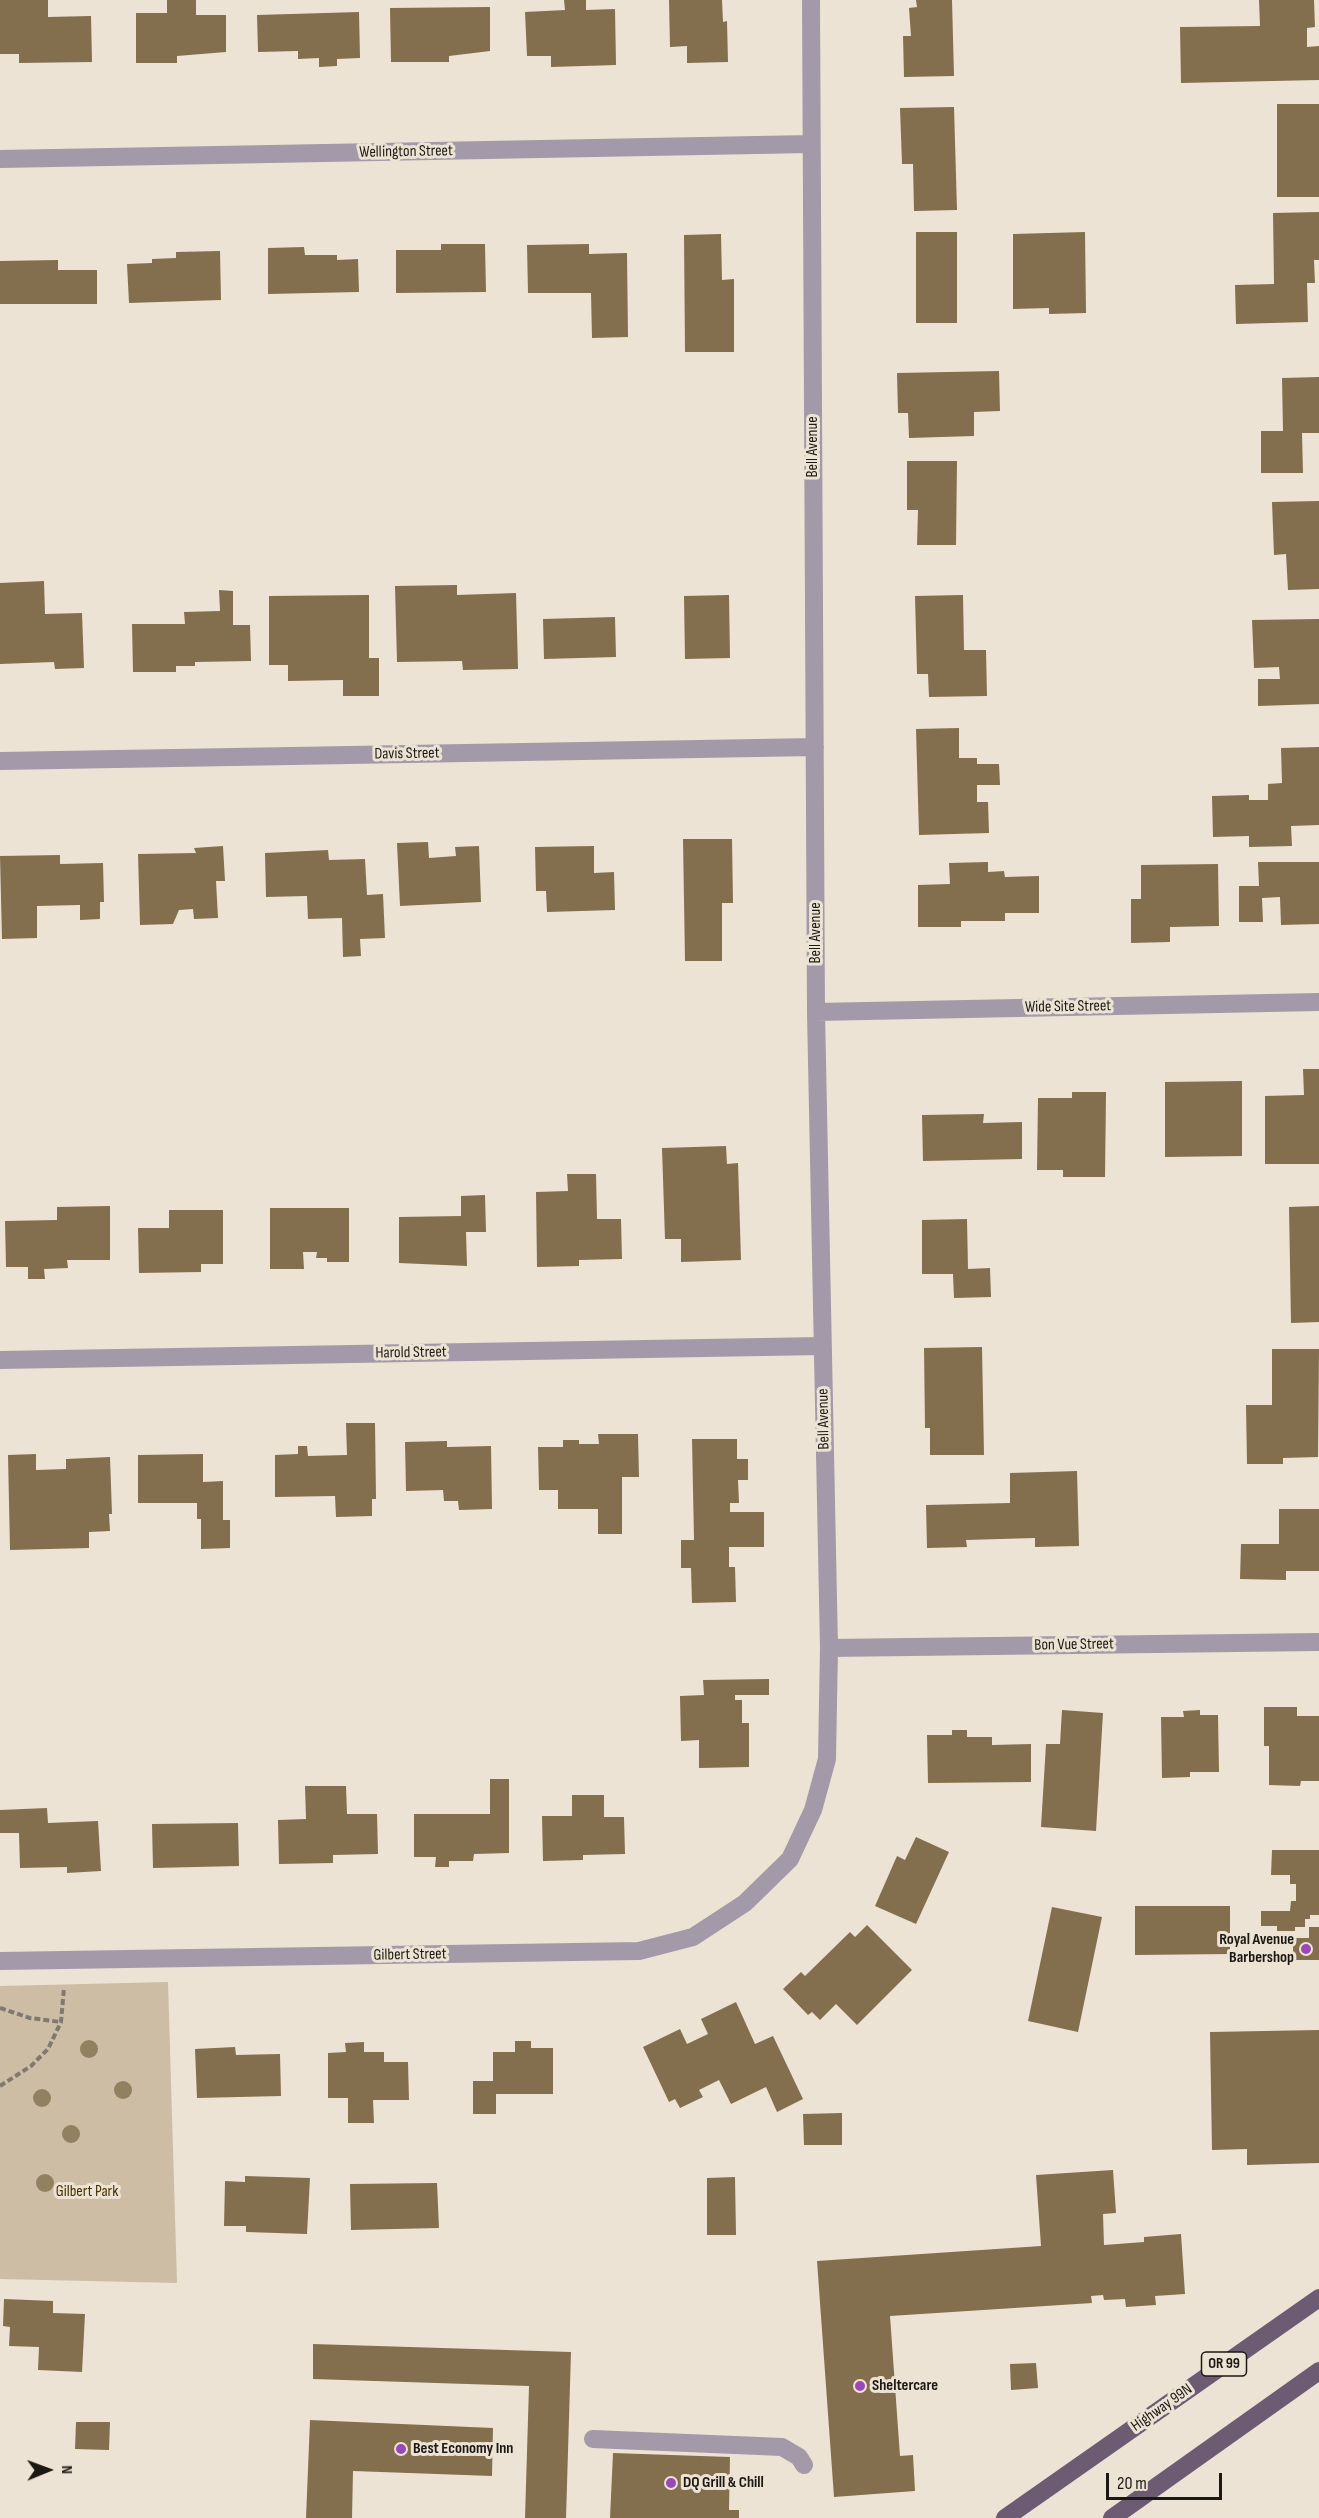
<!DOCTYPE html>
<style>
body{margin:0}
#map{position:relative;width:1319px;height:2518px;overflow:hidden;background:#ede3d4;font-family:"Sofia Sans Condensed",sans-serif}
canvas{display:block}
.north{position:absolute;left:18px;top:2440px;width:60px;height:60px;-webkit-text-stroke:4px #ede3d4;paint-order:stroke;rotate:89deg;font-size:16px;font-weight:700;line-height:24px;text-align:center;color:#1c1813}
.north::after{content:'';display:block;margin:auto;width:21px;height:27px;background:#1c1813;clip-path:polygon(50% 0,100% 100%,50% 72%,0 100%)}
.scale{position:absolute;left:1106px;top:2473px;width:116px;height:27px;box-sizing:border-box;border:3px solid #1c1813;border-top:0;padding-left:8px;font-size:18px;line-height:21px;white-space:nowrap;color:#1c1813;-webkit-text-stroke:4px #ede3d4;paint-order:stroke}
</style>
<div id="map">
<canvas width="1319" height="2518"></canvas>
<div class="north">N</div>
<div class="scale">20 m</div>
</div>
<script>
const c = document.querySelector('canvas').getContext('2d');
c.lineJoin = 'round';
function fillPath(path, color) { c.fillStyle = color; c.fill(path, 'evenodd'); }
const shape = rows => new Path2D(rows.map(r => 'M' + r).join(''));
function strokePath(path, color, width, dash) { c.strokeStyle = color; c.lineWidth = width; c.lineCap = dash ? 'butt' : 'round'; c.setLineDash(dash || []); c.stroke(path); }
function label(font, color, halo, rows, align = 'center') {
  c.font = font + ' "Sofia Sans Condensed",sans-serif'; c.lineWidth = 6; c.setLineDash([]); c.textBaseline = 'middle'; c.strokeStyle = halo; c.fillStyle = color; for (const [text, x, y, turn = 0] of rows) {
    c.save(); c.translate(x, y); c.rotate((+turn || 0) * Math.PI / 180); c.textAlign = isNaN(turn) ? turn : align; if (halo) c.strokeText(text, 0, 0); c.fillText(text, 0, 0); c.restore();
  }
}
fillPath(shape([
 [168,1982,177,2283,0,2279,0,1986]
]), '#ccbda4');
fillPath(shape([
 [0,0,48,0,48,17,91,16,92,62,19,63,19,54,0,54],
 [167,0,196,0,196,15,226,15,226,52,177,56,177,63,136,63,136,13,167,13],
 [564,0,586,0,586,10,615,9,616,65,551,67,551,56,527,56,525,12,565,10],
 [669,0,722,0,723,22,727,21,728,62,687,63,687,46,670,47],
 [916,0,952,0,954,76,904,77,903,36,911,36,909,8,917,7],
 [1259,0,1314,0,1315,27,1307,28,1307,47,1319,46,1319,80,1181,83,1180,27,1260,26],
 [490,7,490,51,449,56,449,62,391,62,390,8],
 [359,12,360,58,337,59,337,66,319,67,319,58,298,59,298,51,258,52,257,15],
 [1277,104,1319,104,1319,197,1277,197],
 [954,107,957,210,914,211,913,164,902,164,900,108],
 [1319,212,1319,260,1314,260,1315,283,1307,283,1308,322,1236,324,1235,285,1274,284,1273,213],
 [916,232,957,232,957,323,916,323],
 [1085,232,1086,313,1049,314,1049,308,1013,309,1013,234],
 [721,234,722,280,734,279,734,352,685,352,684,235],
 [441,244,485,244,486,292,396,293,396,250,441,250],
 [589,244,589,254,627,253,628,337,592,338,591,293,528,293,527,245],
 [304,247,305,255,337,255,337,260,358,259,359,292,268,294,268,248],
 [220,251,221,300,129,303,127,264,152,263,152,259,176,258,176,252],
 [58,260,58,270,97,270,97,304,0,304,0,261],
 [999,371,1000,411,974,412,974,436,909,438,908,413,898,413,897,373],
 [1319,377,1319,433,1302,433,1303,473,1261,473,1261,431,1283,431,1282,378],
 [907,461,957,461,956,545,917,545,918,510,907,510],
 [1319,501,1319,589,1288,590,1286,554,1274,555,1272,502],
 [44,581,45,614,82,613,84,668,55,669,54,662,0,664,0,583],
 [457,585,457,595,516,593,518,669,463,670,462,661,397,662,395,586],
 [219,590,233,591,233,625,250,625,251,661,195,662,195,666,176,666,176,672,133,672,132,624,185,624,184,612,220,611],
 [369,595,369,658,379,658,379,696,343,696,343,680,288,681,288,665,269,665,269,596],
 [729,595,730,658,685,659,684,596],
 [963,595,964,650,986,650,987,696,929,697,928,674,917,674,915,596],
 [615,617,616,657,544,659,543,619],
 [1319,619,1319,704,1258,706,1258,679,1280,679,1279,667,1254,668,1252,620],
 [959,728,959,758,977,758,977,764,999,764,1000,785,977,785,977,802,988,802,989,833,919,835,916,729],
 [1319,747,1319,825,1291,826,1292,846,1249,847,1249,836,1213,837,1212,796,1249,795,1249,800,1268,800,1268,784,1282,783,1281,748],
 [683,839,732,839,733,903,722,903,722,961,685,961],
 [428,842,429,858,456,856,455,847,479,846,481,902,400,906,397,843],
 [223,846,225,881,216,881,218,918,194,919,193,909,179,910,173,924,140,925,138,854,196,853,194,848],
 [594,846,594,873,614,872,615,910,547,912,546,891,536,891,535,847],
 [328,850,329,860,365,859,367,895,383,894,385,938,360,939,361,956,343,957,342,918,308,919,307,896,266,897,265,853],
 [60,855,60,864,103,863,104,902,100,902,100,919,80,920,80,905,37,906,37,938,2,939,0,856],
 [988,862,988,872,1004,871,1005,877,1039,876,1039,913,1005,913,1005,921,961,921,961,927,918,927,918,885,950,884,949,863],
 [1258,862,1319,862,1319,924,1281,925,1280,897,1262,898,1263,922,1239,922,1239,886,1259,886],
 [1218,864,1219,926,1170,927,1170,942,1131,943,1131,899,1141,899,1141,865],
 [1303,1069,1319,1069,1319,1164,1265,1164,1265,1096,1304,1095],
 [1242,1081,1242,1156,1165,1157,1165,1082],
 [1072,1092,1106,1092,1105,1177,1063,1177,1063,1170,1037,1170,1038,1098,1072,1098],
 [984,1114,983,1123,1022,1122,1022,1159,923,1161,922,1115],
 [726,1146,727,1164,738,1163,741,1260,681,1262,681,1239,665,1239,662,1148],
 [567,1174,596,1174,597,1219,621,1219,622,1259,579,1260,579,1266,537,1267,536,1192,568,1191],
 [485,1195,486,1232,466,1232,467,1266,399,1263,399,1217,461,1216,461,1196],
 [110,1206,110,1260,67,1260,68,1268,44,1269,45,1279,28,1279,28,1267,6,1267,5,1221,57,1220,57,1207],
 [1319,1206,1319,1322,1291,1323,1289,1207],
 [270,1208,349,1208,349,1262,327,1262,327,1258,316,1258,317,1252,303,1252,304,1269,270,1269],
 [169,1210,223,1210,223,1264,201,1264,201,1272,139,1273,138,1228,169,1228],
 [967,1219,968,1269,990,1268,991,1297,954,1298,953,1274,922,1274,922,1220],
 [982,1347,984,1455,930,1455,930,1428,925,1428,924,1348],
 [1272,1349,1319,1349,1318,1457,1283,1458,1283,1464,1247,1464,1246,1405,1272,1405],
 [346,1423,375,1423,376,1499,372,1499,372,1516,336,1517,335,1496,275,1497,275,1455,298,1454,298,1446,307,1446,308,1456,347,1455],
 [598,1434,638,1434,639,1477,622,1477,622,1534,598,1534,598,1509,558,1509,558,1490,539,1490,538,1447,563,1447,563,1440,579,1440,579,1444,599,1444],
 [692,1439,737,1439,737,1459,748,1459,748,1480,738,1480,739,1503,730,1503,730,1512,764,1512,764,1547,729,1547,729,1567,735,1567,736,1602,692,1603,691,1568,681,1568,681,1540,694,1540],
 [447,1441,447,1447,491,1446,492,1509,459,1510,458,1501,444,1501,443,1490,406,1491,405,1442],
 [36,1454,36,1470,66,1469,66,1459,110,1457,112,1514,109,1514,110,1531,89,1532,89,1548,10,1550,8,1455],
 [203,1454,203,1482,223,1481,223,1520,230,1520,230,1548,201,1549,201,1519,197,1519,197,1503,138,1503,138,1455],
 [1077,1471,1079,1546,1035,1547,1035,1538,966,1540,967,1547,927,1548,926,1505,1010,1503,1010,1473],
 [1279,1509,1319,1509,1319,1571,1286,1571,1286,1580,1240,1579,1241,1544,1279,1544],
 [769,1679,769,1695,735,1695,735,1700,742,1700,742,1723,749,1723,749,1767,699,1768,699,1740,681,1741,680,1696,704,1695,703,1680],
 [1264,1707,1297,1707,1297,1716,1319,1716,1319,1781,1301,1781,1300,1786,1269,1785,1269,1746,1264,1746],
 [1062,1710,1103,1713,1096,1831,1041,1827,1046,1744,1060,1744],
 [1200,1710,1200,1715,1218,1715,1219,1772,1190,1772,1190,1777,1162,1778,1161,1717,1184,1717,1183,1711],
 [952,1730,967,1730,967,1737,992,1737,992,1745,1031,1744,1031,1782,928,1783,927,1735,952,1735],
 [490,1779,509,1779,509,1853,474,1854,473,1861,449,1861,449,1867,435,1867,436,1857,414,1857,414,1814,490,1814],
 [305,1786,346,1786,347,1814,377,1814,378,1854,333,1855,333,1863,279,1864,278,1820,306,1819],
 [572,1795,604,1795,604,1817,624,1817,625,1854,583,1855,583,1860,543,1861,542,1816,572,1816],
 [47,1808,48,1823,98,1821,101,1871,67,1873,67,1867,20,1868,19,1833,0,1833,0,1810],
 [238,1823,239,1866,153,1868,152,1824],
 [916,1837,949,1852,916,1924,875,1906,897,1856,905,1860],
 [1272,1850,1319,1850,1319,1915,1310,1915,1310,1919,1305,1919,1305,1927,1295,1927,1295,1931,1277,1931,1277,1926,1261,1926,1261,1911,1290,1911,1291,1901,1296,1901,1296,1884,1290,1884,1290,1875,1271,1875],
 [1135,1906,1230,1906,1230,1954,1135,1955],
 [1052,1907,1102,1917,1078,2032,1028,2021],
 [867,1925,912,1970,857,2025,836,2004,820,2020,812,2012,808,2015,783,1989,801,1972,805,1976,850,1932,855,1937],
 [1309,1927,1319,1927,1319,1960,1293,1960,1293,1938,1309,1938],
 [736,2002,755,2044,773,2036,803,2099,777,2112,766,2087,731,2104,719,2080,699,2090,703,2097,680,2108,675,2099,669,2102,643,2047,680,2029,687,2044,708,2034,701,2019],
 [1319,2030,1319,2163,1247,2165,1247,2149,1212,2150,1210,2032],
 [515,2041,531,2041,531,2048,553,2048,553,2094,496,2094,496,2114,473,2114,473,2081,493,2081,493,2052,515,2052],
 [364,2042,364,2052,384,2052,384,2062,408,2062,409,2100,373,2100,374,2123,348,2123,348,2098,328,2098,328,2053,346,2052,345,2043],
 [235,2047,236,2055,280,2054,281,2096,197,2098,195,2049],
 [842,2113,842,2145,804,2145,803,2114],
 [1113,2170,1116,2213,1103,2214,1104,2245,1144,2242,1144,2237,1181,2234,1185,2294,1155,2296,1156,2305,1126,2307,1125,2299,1104,2300,1103,2295,1091,2296,1092,2303,890,2316,900,2456,913,2455,915,2491,834,2497,817,2261,1041,2246,1036,2175],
 [245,2176,310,2178,307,2234,246,2232,246,2226,224,2226,225,2181,245,2182],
 [735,2177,736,2235,707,2235,707,2178],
 [437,2183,439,2228,351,2230,350,2184],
 [4,2299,53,2301,53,2313,85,2314,82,2372,38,2370,39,2347,9,2346,10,2327,3,2326],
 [313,2344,571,2352,566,2518,525,2518,529,2386,313,2379],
 [1036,2363,1038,2388,1011,2390,1010,2364],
 [310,2420,493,2428,492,2476,353,2471,352,2518,306,2518],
 [76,2422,110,2422,109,2450,75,2449],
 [613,2453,730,2457,729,2510,739,2510,739,2518,610,2518]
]), '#836f4e');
strokePath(shape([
 [0,2008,30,2018,61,2022],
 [0,2086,31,2066,48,2049,61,2022,64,1988]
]), '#80796f', 4, [6, 3]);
strokePath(shape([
 [0,159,811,144],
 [0,761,815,747],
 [816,1012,1319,1002],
 [0,1360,822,1346],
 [829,1648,1319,1642],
 [0,1961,639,1951,693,1937,745,1903,790,1859,813,1810,827,1759,829,1648,816,1012,811,0],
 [593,2439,782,2447,799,2457,804,2465]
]), '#a399a8', 18);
strokePath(shape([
 [1005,2518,1319,2298],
 [1112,2518,1319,2371]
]), '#6d5b74', 18);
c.fillStyle = '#928160';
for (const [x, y] of [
 [89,2049],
 [123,2090],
 [42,2098],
 [71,2134],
 [45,2183]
]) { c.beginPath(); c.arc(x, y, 9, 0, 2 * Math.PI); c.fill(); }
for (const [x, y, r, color] of [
 [1306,1949,6,"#9b48b7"],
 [860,2386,6,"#9b48b7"],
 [401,2449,6,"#9b48b7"],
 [671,2483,6,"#9b48b7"]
]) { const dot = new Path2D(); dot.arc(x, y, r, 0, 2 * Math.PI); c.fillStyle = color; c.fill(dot); strokePath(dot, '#ede3d4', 2); }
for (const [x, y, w] of [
 [1224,2364,45]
]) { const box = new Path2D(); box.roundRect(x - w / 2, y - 12, w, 24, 4.5); c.fillStyle = '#ede3d4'; c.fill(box); strokePath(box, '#1c1813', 1.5); }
label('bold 15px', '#1c1813', null, [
 ["OR 99",1224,2364]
]);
label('16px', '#1c1813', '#ede3d4', [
 ["Wellington Street",406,152,-1],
 ["Bell Avenue",813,447,-90],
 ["Davis Street",407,754,-1],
 ["Bell Avenue",816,933,-90],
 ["Wide Site Street",1068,1007,-1],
 ["Harold Street",411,1353,-1],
 ["Bell Avenue",824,1419,-91],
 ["Bon Vue Street",1074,1645,-1],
 ["Gilbert Street",410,1955,-1],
 ["Highway 99N",1162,2408,-35]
]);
label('bold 16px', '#1c1813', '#ede3d4', [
 ["Royal Avenue",1294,1940,"right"],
 ["Barbershop",1294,1958,"right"],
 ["Sheltercare",872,2386],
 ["Best Economy Inn",413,2449],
 ["DQ Grill & Chill",683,2483]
], 'left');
label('16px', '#473002', '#ede3d4', [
 ["Gilbert Park",87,2192]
]);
</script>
